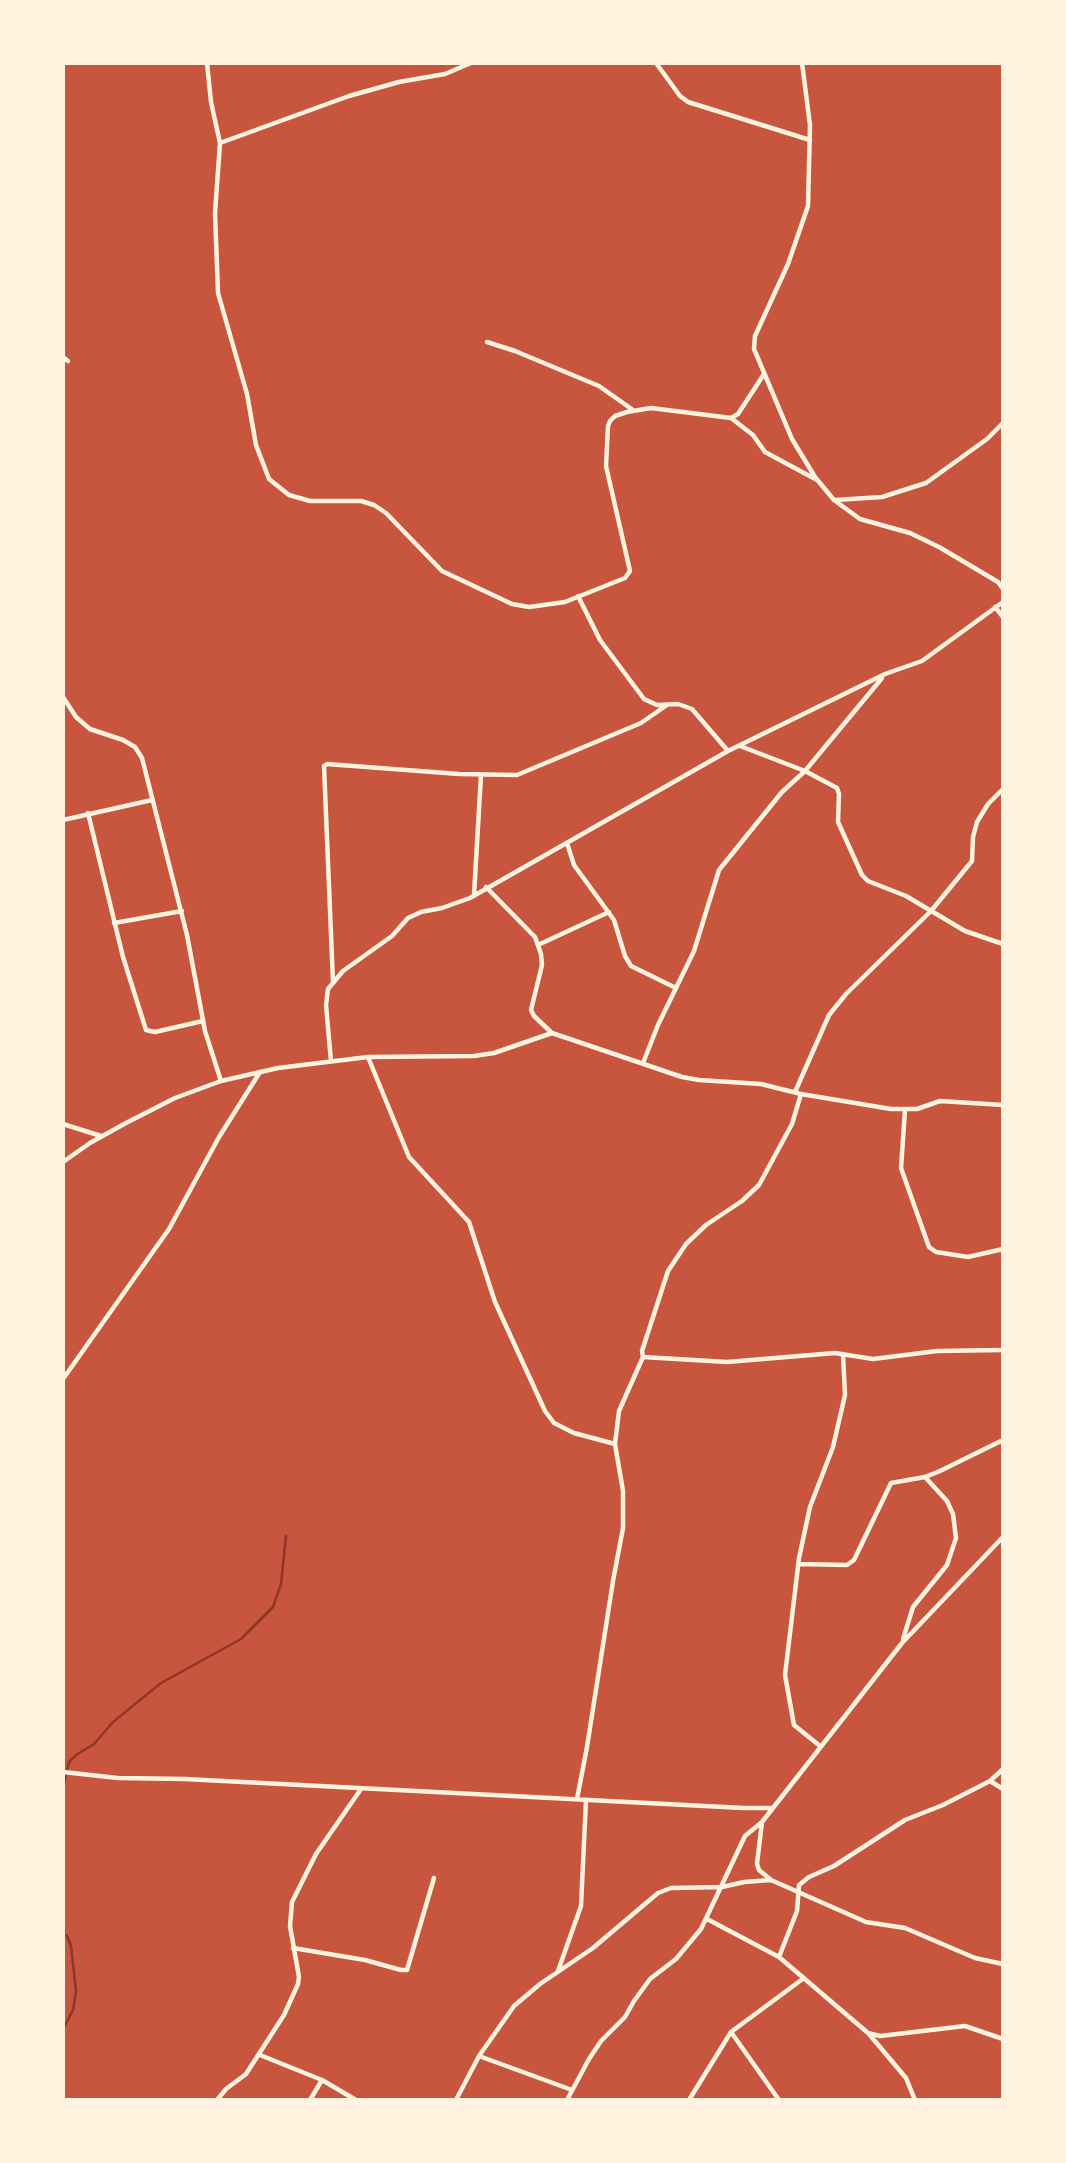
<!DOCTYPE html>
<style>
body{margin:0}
#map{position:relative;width:1066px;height:2163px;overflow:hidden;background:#c8553d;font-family:"Nunito Sans",sans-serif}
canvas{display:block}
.frame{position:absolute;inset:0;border:65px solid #fff3e0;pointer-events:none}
</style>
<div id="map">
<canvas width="1066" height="2163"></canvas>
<div class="frame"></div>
</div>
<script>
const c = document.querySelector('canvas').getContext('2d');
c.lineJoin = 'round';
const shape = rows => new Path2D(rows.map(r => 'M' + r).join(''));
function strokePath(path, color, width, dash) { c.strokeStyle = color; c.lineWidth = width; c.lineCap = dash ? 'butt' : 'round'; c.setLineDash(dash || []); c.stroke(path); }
strokePath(shape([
 [63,1787,69,1762,76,1755,94,1744,113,1722,161,1683,241,1639,273,1607,281,1584,286,1536],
 [63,1935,67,1936,71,1946,76,1991,73,2010,63,2029]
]), '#8f3625', 2.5);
strokePath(shape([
 [207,63,211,102,220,143,215,213,218,293,247,394,256,445,269,479,289,495,310,501,361,501,374,505,386,513,442,571,512,604,529,607,565,602,625,578,630,571,606,466,608,426,610,421,615,416,627,412,651,408,731,418,738,414,764,374],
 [656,63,680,96,688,102,810,140],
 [802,63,810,125,808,206,788,264,755,336,754,349,757,356,792,439,815,477,834,500,860,519,910,533,939,547,998,582,1003,589],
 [220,143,349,96,399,82,445,74,471,63],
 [487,342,515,351,599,386,633,410],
 [63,357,68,361],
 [731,418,753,435,765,452,817,480],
 [835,500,882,497,926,483,987,439,1003,423],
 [578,596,600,640,644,699,657,705,678,704,692,709,728,751],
 [995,607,1003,617],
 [63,697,76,717,90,729,123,740,135,747,142,758,187,935,205,1031,221,1081],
 [740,746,805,771,837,788,839,794,838,822,862,875,868,881,906,896,965,931,1003,944],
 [88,813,123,957,146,1030,155,1032,203,1021],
 [63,820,152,800],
 [567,843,574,865,614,920,625,956,631,966,676,988],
 [486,887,535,937,541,954,542,965,531,1010,534,1016,552,1033,682,1077,699,1080,761,1084,801,1094,891,1109,917,1109,940,1101,1003,1105],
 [474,895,481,775],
 [114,923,182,911],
 [538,945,609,912],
 [333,982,324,766,327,764,459,774,517,775,641,723,667,705],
 [368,1057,409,1157,469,1222,495,1302,545,1411,554,1423,574,1433,615,1444],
 [331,1061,326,1005,328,989,343,971,392,936,408,918,421,912,442,908,470,898,728,751,885,674,922,661,1003,602],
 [643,1063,658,1025,694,951,719,870,782,792,805,771,882,678],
 [795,1092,829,1015,846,994,931,911,972,861,973,837,977,822,988,804,1003,789],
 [801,1094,792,1124,759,1185,742,1201,706,1225,686,1244,668,1271,642,1351,643,1357,727,1362,835,1353,873,1359,937,1351,1003,1350],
 [905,1110,901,1168,929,1247,936,1252,968,1257,1003,1249],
 [63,1124,101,1136],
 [63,1162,90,1143,126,1123,175,1098,221,1081,278,1068,368,1057,474,1056,494,1053,552,1033],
 [63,1379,169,1229,219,1137,260,1072],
 [799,1564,847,1565,854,1560,891,1483,925,1477,940,1471,1003,1440],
 [903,1639,913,1607,947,1565,956,1538,953,1514,947,1501,925,1477],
 [820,1746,794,1725,785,1675,799,1558,810,1507,833,1447,845,1395,843,1354],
 [63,1772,118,1778,185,1779,743,1808,771,1808],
 [990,1781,1003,1789],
 [577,1799,587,1747,613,1581,623,1528,623,1491,615,1444,619,1411,643,1357],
 [762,1822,757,1864,759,1870,771,1880,866,1922,905,1928,975,1958,1003,1964],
 [707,1919,779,1957,868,2033,880,2036,965,2026,1003,2039],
 [293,1948,365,1960,401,1970,407,1970,434,1878],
 [779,1957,797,1911,799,1885,809,1877,834,1866,905,1820,943,1805,990,1781,1003,1769],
 [558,1971,581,1906,586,1800],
 [731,2032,779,2100],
 [869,2034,906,2078,915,2100],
 [260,2055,322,2080,356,2100],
 [479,2056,572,2090],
 [217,2100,226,2089,246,2074,284,2015,298,1984,299,1977,290,1926,292,1902,316,1854,361,1789],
 [310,2100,322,2080],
 [456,2100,479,2056,514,2006,540,1984,593,1948,658,1893,671,1888,722,1887,744,1882,771,1880],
 [567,2100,589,2059,601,2041,625,2017,634,2001,650,1979,676,1959,701,1929,745,1836,762,1822,902,1643,1003,1537],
 [689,2100,731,2032,804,1978]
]), '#fff3e0', 4.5);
</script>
